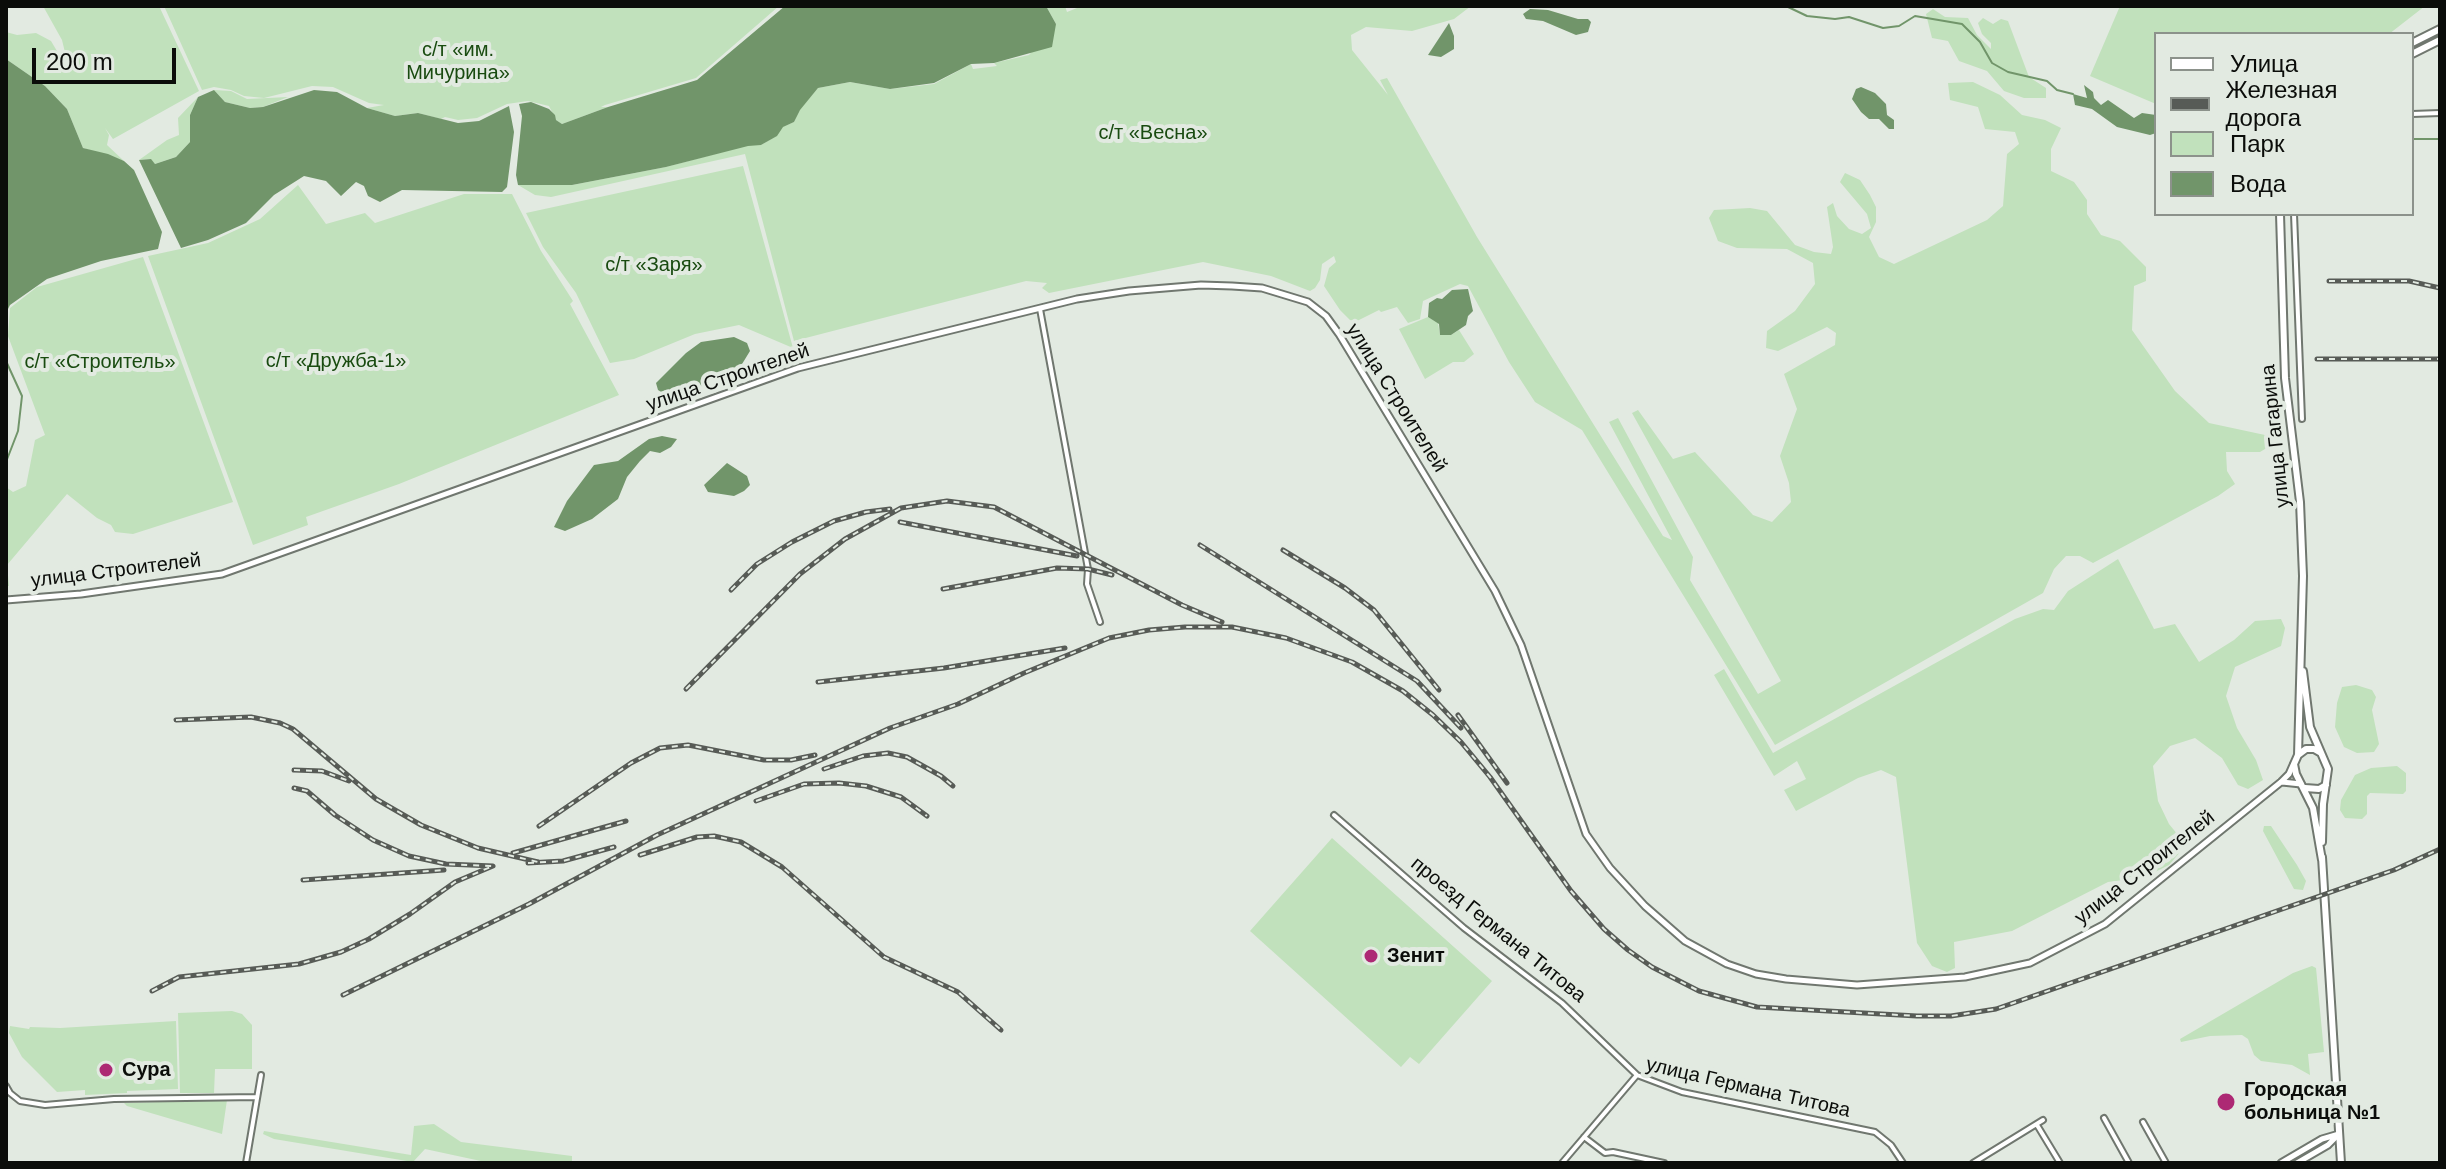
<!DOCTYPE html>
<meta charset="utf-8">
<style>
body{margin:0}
#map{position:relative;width:2446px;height:1169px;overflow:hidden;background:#e2eae1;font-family:Helvetica,sans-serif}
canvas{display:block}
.frame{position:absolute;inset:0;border:8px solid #0b0d0a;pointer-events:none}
.legend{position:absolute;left:2154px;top:32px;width:260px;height:184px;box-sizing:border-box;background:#e2eae1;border:2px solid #8c928b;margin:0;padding:10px 14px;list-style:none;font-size:24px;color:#0b0d0a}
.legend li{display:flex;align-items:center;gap:16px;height:40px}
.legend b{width:40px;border:2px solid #8c928b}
.scale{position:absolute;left:32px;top:48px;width:144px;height:36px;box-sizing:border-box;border:4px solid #0b0d0a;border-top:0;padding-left:10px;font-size:24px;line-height:28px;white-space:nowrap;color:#0b0d0a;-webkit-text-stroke:6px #e2eae1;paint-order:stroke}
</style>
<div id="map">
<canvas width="2446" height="1169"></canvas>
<div class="frame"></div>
<ul class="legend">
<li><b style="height:10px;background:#fff"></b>Улица</li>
<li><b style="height:10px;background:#575b56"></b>Железная дорога</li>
<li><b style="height:22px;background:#c1e1bc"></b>Парк</li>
<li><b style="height:22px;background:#71956a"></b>Вода</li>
</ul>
<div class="scale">200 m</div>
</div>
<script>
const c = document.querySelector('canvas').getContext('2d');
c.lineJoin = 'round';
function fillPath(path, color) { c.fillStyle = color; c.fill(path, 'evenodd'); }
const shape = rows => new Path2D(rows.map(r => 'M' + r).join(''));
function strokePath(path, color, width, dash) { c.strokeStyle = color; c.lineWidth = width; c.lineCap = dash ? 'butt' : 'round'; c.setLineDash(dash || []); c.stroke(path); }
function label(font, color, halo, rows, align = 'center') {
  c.font = font + ' Helvetica,sans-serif'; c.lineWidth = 8; c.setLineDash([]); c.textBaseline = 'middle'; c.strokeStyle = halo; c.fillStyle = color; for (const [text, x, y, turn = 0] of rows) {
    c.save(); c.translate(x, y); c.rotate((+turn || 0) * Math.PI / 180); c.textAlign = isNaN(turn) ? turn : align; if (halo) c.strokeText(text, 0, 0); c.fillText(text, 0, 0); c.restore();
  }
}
fillPath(shape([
 [43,6,159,6,199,91,113,139,105,128,109,135,107,145,124,161,83,148,67,109,45,86,6,59,6,32,17,35,36,33,51,41,70,73,62,40],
 [164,6,779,6,696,78,605,105,601,107,608,107,562,124,556,120,549,106,528,101,507,104,477,118,458,120,445,117,441,119,418,113,395,116,367,108,384,105,369,103,333,87,312,86,264,98,244,96,231,90,214,87,202,90],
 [1046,6,1065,6,1067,12,1082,6,1471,6,1454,19,1412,31,1366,27,1351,35,1352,50,1388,95,1380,80,1387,78,1477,237,1663,536,1672,540,1609,422,1618,418,1693,557,1690,580,1758,694,1781,681,1632,413,1638,410,1673,459,1695,452,1753,515,1772,522,1791,502,1789,483,1780,456,1797,409,1784,374,1835,345,1836,333,1827,327,1778,351,1766,348,1767,331,1795,311,1815,284,1813,263,1787,249,1737,248,1718,241,1709,218,1714,210,1750,208,1767,211,1795,245,1814,252,1831,254,1833,247,1827,207,1833,203,1837,216,1849,229,1862,234,1871,228,1867,214,1840,182,1845,173,1860,180,1870,195,1876,207,1876,222,1869,237,1879,257,1894,264,1987,220,2003,206,2007,154,2019,144,2015,132,1985,129,1978,107,1950,100,1948,83,1973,82,2000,95,2022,115,2045,120,2061,128,2051,149,2051,171,2074,182,2087,200,2087,214,2101,235,2120,241,2146,267,2146,281,2134,286,2132,330,2175,391,2209,423,2265,435,2270,446,2260,452,2226,452,2227,471,2235,484,2218,496,2093,563,2080,556,2066,556,2054,569,2043,593,1775,745,1582,430,1535,402,1509,362,1468,286,1460,284,1423,301,1420,319,1408,323,1397,307,1381,312,1379,310,1357,321,1350,320,1340,310,1324,286,1329,268,1336,262,1334,256,1322,264,1320,280,1315,288,1310,291,1271,276,1203,262,1049,293,1042,288,1047,283,1026,281,794,341,745,154,551,197,535,195,518,185,572,185,666,167,748,145,761,145,776,136,782,127,794,122,799,110,818,88,850,82,890,89,934,84,971,64,973,69,997,66,994,63,1029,55,1056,24],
 [2120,6,2425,6,2389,34,2156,34,2156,104,2090,76],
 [1933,9,1945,17,1968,18,1977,35,1991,49,1991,43,1982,34,1978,23,1983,18,1993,24,2001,19,2008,21,2029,77,2046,88,2046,98,2024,98,2004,91,1987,71,1959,61,1948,41,1932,38,1926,14],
 [214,90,231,91,247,99,288,97,263,107,250,108,225,102],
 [198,97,190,115,190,142,176,157,155,164,150,159,139,160,167,140,179,135,178,118],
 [743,166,793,348,739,325,695,334,634,359,610,363,576,293,543,247,526,213],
 [298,185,326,224,365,213,375,223,464,194,512,194,541,251,573,301,570,304,619,395,399,484,306,517,308,525,253,545,148,256,208,243,260,219],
 [143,257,233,502,133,534,115,532,111,525,97,518,67,494,7,565,9,586,6,586,6,487,13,492,26,486,35,440,45,435,8,336,10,308,37,287],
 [1428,317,1438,323,1440,335,1451,335,1459,330,1474,354,1464,362,1453,362,1425,379,1399,329],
 [2118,559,2154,629,2175,624,2199,662,2234,640,2255,621,2281,619,2285,628,2281,646,2235,667,2226,696,2237,728,2256,760,2263,780,2248,789,2238,785,2222,758,2195,738,2170,746,2153,766,2158,801,2169,824,2178,835,2181,851,2169,865,2153,873,2139,873,2123,880,2108,882,2012,931,1954,942,1955,968,1947,972,1932,966,1917,943,1896,777,1881,770,1858,778,1796,811,1784,790,1806,779,1797,761,1774,776,1714,675,1724,669,1773,753,2015,619,2043,609,2054,610,2068,591],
 [2356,685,2372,690,2376,697,2372,710,2379,744,2374,752,2357,753,2344,747,2335,727,2337,703,2342,687],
 [2397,766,2406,773,2406,791,2403,794,2370,793,2367,796,2367,814,2362,819,2345,818,2340,810,2341,800,2355,775,2371,768],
 [2264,826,2271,826,2297,865,2306,881,2303,890,2294,889,2263,831],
 [1332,838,1492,981,1419,1064,1410,1057,1401,1067,1250,931],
 [2312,966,2316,968,2324,1052,2308,1054,2310,1075,2292,1065,2261,1061,2254,1055,2248,1039,2242,1035,2210,1036,2181,1042,2180,1039,2293,973],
 [232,1011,242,1014,252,1025,252,1069,215,1069,214,1093,180,1093,178,1013],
 [176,1021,178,1089,127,1091,127,1093,85,1095,85,1090,57,1092,22,1057,9,1033,10,1026,29,1029,30,1027,60,1028],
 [227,1100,222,1134,127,1106,124,1103],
 [434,1124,461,1142,572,1156,572,1163,490,1163,425,1149,413,1162,274,1139,263,1134,264,1131,411,1155,414,1126]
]), '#c1e1bc');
fillPath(shape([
 [785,6,1046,6,1056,24,1052,47,994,63,971,64,934,83,890,89,850,82,818,88,800,110,794,122,783,127,777,136,761,145,748,146,666,167,572,185,518,185,516,175,522,116,519,104,531,102,549,109,555,115,556,120,562,124,608,107,697,80],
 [1530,9,1548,10,1578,19,1588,19,1591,22,1588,32,1576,35,1543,21,1526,19,1523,14],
 [1449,23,1454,36,1454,49,1441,57,1428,55],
 [6,59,45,86,67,109,83,148,108,154,124,161,134,170,162,232,158,249,101,261,47,279,10,305,6,313],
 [2084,85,2093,92,2094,98,2101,105,2108,100,2134,118,2142,113,2156,115,2156,133,2150,135,2117,127,2092,109,2075,105,2073,94,2087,98],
 [1861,87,1875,93,1886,104,1887,115,1894,120,1894,129,1889,129,1879,119,1869,119,1861,112,1852,99,1856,89],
 [214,90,225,102,250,108,263,107,314,90,337,92,367,108,395,116,418,113,458,123,479,121,509,106,514,132,507,187,502,192,402,190,380,202,368,196,364,186,356,182,341,196,326,181,304,176,274,195,246,223,208,240,181,248,139,160,151,159,155,164,176,157,190,142,190,115,198,97],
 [1468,289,1473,311,1468,316,1466,325,1451,335,1440,335,1439,324,1428,317,1429,303,1437,298,1442,299,1452,290],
 [734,337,747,343,750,351,739,369,718,374,702,386,666,395,658,390,656,383,686,353,701,342],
 [662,436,677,439,671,447,660,453,650,451,640,461,627,477,618,499,592,519,565,531,554,527,567,501,594,465,618,461,649,439],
 [727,463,747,476,750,485,744,491,734,496,708,492,704,485]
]), '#71956a');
strokePath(shape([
 [1786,6,1807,16,1835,19,1849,17,1883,28,1899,26,1915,16,1962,24,1980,42,1992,63,2008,72,2047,81,2057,90,2073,94],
 [2412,139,2440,139],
 [6,361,22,396,18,431,6,462]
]), '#71956a', 2);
const minor = shape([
 [2412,114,2440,113],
 [2294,214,2302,419],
 [1040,309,1088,569,1087,584,1100,622],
 [1334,815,1464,928,1562,1003,1637,1075,1682,1092,1875,1132,1891,1145,1903,1163],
 [6,1086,10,1093,20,1101,45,1105,114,1099,257,1097],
 [2104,1118,2129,1163],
 [2143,1122,2166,1163],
 [2037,1125,2060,1163],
 [1584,1137,1605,1153,1613,1152,1664,1163],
 [246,1163,261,1075],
 [1562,1163,1637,1075],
 [1973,1163,2043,1120]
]);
const tertiary = shape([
 [2281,1163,2322,1139,2339,1134],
 [2297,1163,2328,1145,2336,1137]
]);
const secondary = shape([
 [6,600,81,594,222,574,798,368,1077,299,1129,291,1201,285,1232,286,1262,288,1308,302,1326,316,1339,334,1495,591,1521,645,1586,834,1610,868,1645,906,1685,941,1727,964,1756,974,1786,979,1857,985,1965,977,2030,963,2105,924,2281,782,2289,774,2293,765],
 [2282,782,2301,784]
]);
const primary = shape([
 [2412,43,2440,29],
 [2412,54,2440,40],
 [2280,214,2285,378,2300,502,2303,576,2298,755,2294,764,2296,774,2313,808,2322,860],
 [2303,671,2310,727,2328,769,2323,804,2322,842],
 [2298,755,2306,749,2314,749,2321,753],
 [2305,788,2319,789,2326,785],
 [2322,857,2341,1163]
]);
strokePath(minor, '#70776f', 8);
strokePath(tertiary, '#70776f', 9);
strokePath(secondary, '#70776f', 9);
strokePath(primary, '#70776f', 10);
strokePath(minor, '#fff', 4);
strokePath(tertiary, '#fff', 5);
strokePath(secondary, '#fff', 5);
strokePath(primary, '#fff', 6);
const rail = shape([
 [2329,281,2409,281,2440,288],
 [2317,359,2440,359],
 [900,522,1077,556],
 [1200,545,1417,681,1461,728],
 [1283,550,1345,588,1374,610,1439,690],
 [943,589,1057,568,1088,569,1112,575],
 [731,590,757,564,792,542,834,521,866,512,890,509],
 [818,682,944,668,1065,648],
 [686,689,800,574,845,539,901,508,947,501,994,507,1182,605,1222,622],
 [1458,715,1507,783],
 [176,720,251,717,280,723,293,729,376,799,421,825,478,848,538,862],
 [824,769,863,756,888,753,907,757,941,776,953,786],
 [294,770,322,771,349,781],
 [756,801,804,784,839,783,866,786,901,797,927,816],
 [539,826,631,763,660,748,688,745,764,760,791,760,815,755],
 [513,853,626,821],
 [640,855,697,837,714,836,741,842,782,867,884,957,958,992,1001,1030],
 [528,863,563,861,614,847],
 [303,880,444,870],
 [152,991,179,977,299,964,341,952,369,939,410,914,455,882,493,866,446,864,409,856,373,840,335,815,307,791,294,788],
 [343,995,529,904,657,835,890,728,958,704,1024,673,1109,638,1149,630,1185,627,1232,627,1286,638,1352,662,1403,691,1433,715,1461,742,1490,777,1571,891,1604,929,1628,950,1652,967,1699,991,1757,1007,1917,1016,1951,1016,1996,1009,2394,870,2440,849]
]);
strokePath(rail, '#575b56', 5);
strokePath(rail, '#e2eae1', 2, [6]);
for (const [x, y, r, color] of [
 [1371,956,8,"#ad2974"],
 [106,1070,8,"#ad2974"],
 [2226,1102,10,"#ad2974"]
]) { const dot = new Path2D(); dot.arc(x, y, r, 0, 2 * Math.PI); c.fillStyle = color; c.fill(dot); strokePath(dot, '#e2eae1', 3); }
label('20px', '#194b10', '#e2eae1', [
 ["с/т «им.",458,50],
 ["Мичурина»",458,73],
 ["с/т «Весна»",1153,133],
 ["с/т «Заря»",654,265],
 ["с/т «Дружба-1»",336,361],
 ["с/т «Строитель»",100,362]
]);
label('20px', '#0b0d0a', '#e2eae1', [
 ["улица Строителей",728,378,-19],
 ["улица Строителей",1396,398,58],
 ["улица Гагарина",2276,436,-96],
 ["улица Строителей",116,571,-7],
 ["улица Строителей",2145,868,-38],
 ["проезд Германа Титова",1498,930,39],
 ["улица Германа Титова",1748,1088,13]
]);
label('bold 20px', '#0b0d0a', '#e2eae1', [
 ["Зенит",1387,956],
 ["Сура",122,1070],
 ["Городская",2244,1090],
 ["больница №1",2244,1113]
], 'left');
</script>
